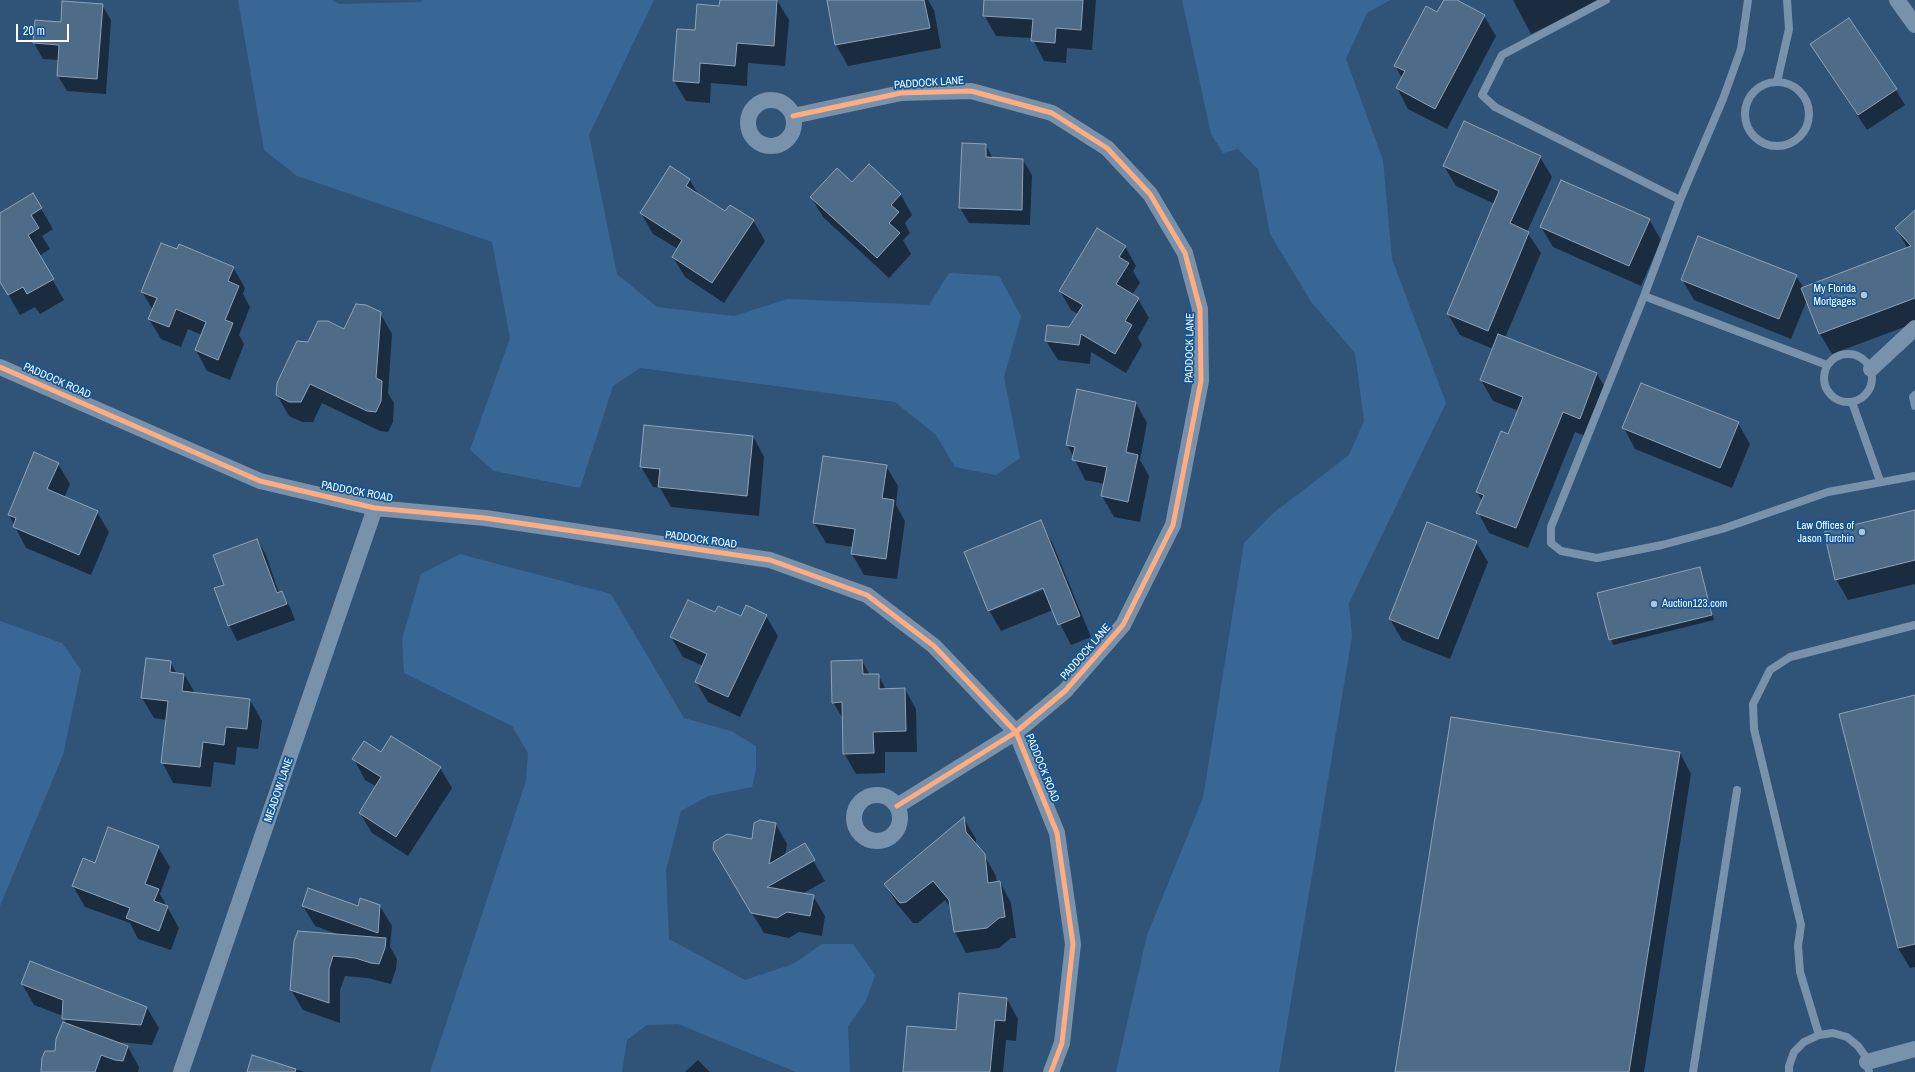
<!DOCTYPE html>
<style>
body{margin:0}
#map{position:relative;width:1915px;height:1072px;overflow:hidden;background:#305478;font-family:"Archivo Narrow",sans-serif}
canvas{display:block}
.scale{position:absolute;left:16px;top:24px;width:53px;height:18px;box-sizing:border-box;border:2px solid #fff;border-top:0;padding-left:5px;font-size:12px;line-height:14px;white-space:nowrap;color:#fff;-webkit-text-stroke:3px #125596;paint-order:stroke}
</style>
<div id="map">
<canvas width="1915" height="1072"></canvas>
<div class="scale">20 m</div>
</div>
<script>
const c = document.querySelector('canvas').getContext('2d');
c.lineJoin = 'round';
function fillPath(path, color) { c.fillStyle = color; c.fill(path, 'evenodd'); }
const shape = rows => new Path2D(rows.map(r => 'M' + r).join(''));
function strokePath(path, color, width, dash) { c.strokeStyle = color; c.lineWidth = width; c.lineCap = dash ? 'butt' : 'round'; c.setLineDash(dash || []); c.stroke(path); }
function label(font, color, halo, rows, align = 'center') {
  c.font = font + ' "Archivo Narrow",sans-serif'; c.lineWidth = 3.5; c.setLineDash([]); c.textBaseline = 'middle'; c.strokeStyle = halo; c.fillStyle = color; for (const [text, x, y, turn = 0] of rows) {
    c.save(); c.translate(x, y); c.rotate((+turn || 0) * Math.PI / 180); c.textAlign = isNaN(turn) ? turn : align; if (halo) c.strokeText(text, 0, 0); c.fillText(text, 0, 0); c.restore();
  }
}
fillPath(shape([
 [238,0,332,0,339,4,420,2,423,0,654,0,589,135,617,274,657,307,734,316,787,299,929,305,949,273,999,276,1021,316,1004,377,1020,458,996,475,955,467,936,435,895,402,640,368,613,386,580,488,494,471,470,450,510,338,492,242,297,176,264,150],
 [1182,0,1390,0,1367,13,1346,59,1383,160,1392,259,1446,403,1349,603,1352,637,1279,1072,1116,1072,1147,935,1203,798,1244,543,1272,514,1349,455,1364,421,1355,353,1312,303,1270,234,1258,169,1238,149,1223,153,1211,134],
 [460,554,611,594,684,718,731,731,756,746,756,770,752,787,708,796,681,811,666,870,669,939,745,980,793,964,822,944,853,944,875,975,866,1001,848,1026,850,1072,796,1072,678,1024,647,1025,627,1040,622,1072,430,1072,526,781,528,753,512,726,404,673,402,639,421,574],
 [0,621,62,643,81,670,63,755,0,906]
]), '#386795');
fillPath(shape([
 [721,0,777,0,789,20,785,66,748,63,747,86,711,83,710,103,686,101,674,81,696,31,720,7],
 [828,0,928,0,934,10,941,48,848,66,836,45],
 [985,0,1096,0,1092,50,1067,48,1066,63,1044,61,1032,38,996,36,984,15],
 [1445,0,1455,0,1484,16,1496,36,1447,129,1408,109,1397,88,1402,78,1395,66,1438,14],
 [1513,0,1601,0,1531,34],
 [102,5,111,20,106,94,67,91,58,76,59,60,43,59,34,43,36,21,62,23],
 [1811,44,1896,90,1905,105,1867,130],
 [986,145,993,159,1023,160,1032,175,1030,225,969,223,960,208],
 [1540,157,1552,177,1527,232,1541,253,1505,338,1597,374,1609,394,1591,438,1575,432,1528,548,1489,533,1478,512,1482,501,1477,492,1508,435,1519,411,1493,401,1481,380,1493,349,1460,335,1448,314,1495,204,1456,186,1444,166],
 [869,165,901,195,912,215,905,223,910,233,903,240,911,254,889,278,823,217,811,197,852,183],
 [671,167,690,180,698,194,726,212,753,220,765,241,724,303,685,277,673,257,678,249,653,234,641,213],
 [33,195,53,229,42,236,50,249,39,256,64,300,40,314,35,307,20,315,0,280,0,214],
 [1915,212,1915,323,1832,354,1820,334,1807,300,1791,339,1694,300,1682,279,1796,276,1804,288,1908,249,1896,228],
 [1649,219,1661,240,1641,286,1553,247,1541,227],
 [1125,246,1136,266,1133,271,1140,283,1132,295,1138,299,1149,318,1138,337,1142,345,1126,373,1091,352,1090,364,1058,360,1046,341,1070,328,1078,314,1071,310,1060,291],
 [233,267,245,288,243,294,250,307,239,335,244,344,230,380,207,371,196,350,202,335,188,329,181,347,161,339,149,319,153,310,142,292],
 [380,313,392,334,388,393,394,403,393,422,388,432,380,431,322,403,313,422,302,422,289,416,277,395,308,343,345,330],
 [1136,403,1147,423,1140,460,1149,476,1140,522,1114,517,1102,496,1105,484,1085,480,1067,444],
 [1738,423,1750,444,1732,488,1635,449,1624,428],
 [753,436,764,457,759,516,671,507,660,488,653,487,641,467],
 [58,464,70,484,64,498,97,512,109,532,91,575,26,548,9,515],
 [886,466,898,486,896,505,905,521,897,579,864,575,852,554,853,547,826,543,814,523],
 [1915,511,1915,584,1848,600,1836,579],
 [1040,522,1052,542,1091,637,1071,645,1053,610,1001,631,989,610],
 [1047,586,1048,588,990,611,990,609],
 [257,540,266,555,279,593,281,592,290,607,295,620,237,641,229,625,225,585],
 [1476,542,1488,562,1450,659,1402,640,1390,619],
 [1699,568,1714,620,1613,645,1598,594],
 [716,613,741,618,766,616,778,636,740,717,708,702,696,682,703,666,683,657,671,637],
 [862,661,870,675,878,675,886,689,905,689,916,709,917,752,885,752,885,773,856,774,844,753,843,719,833,702],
 [170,662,177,674,184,674,195,693,250,700,262,721,258,749,237,747,235,765,214,762,211,787,173,783,162,762,167,720,154,718,142,698],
 [1915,697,1915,967,1910,968,1898,948,1840,715],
 [382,753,440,768,452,788,408,856,372,833,360,813,377,787,365,780,354,759],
 [1680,753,1691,774,1644,1072,1396,1072],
 [964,819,976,839,976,846,984,855,996,876,997,883,1000,882,1011,903,1016,938,1011,938,999,948,966,953,955,932,951,908,945,900,918,923,913,923,897,904,885,884],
 [775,823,787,844,785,856,804,845,825,881,802,894,813,896,825,916,822,936,799,932,789,938,764,933,726,870,752,840],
 [158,847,170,867,160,894,179,928,171,950,138,939,130,923,85,907,73,886],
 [303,906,380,906,392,926,390,947,397,959,396,969,391,984,368,978,345,976,340,990,340,1023,303,1010,291,990,337,934,315,926],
 [31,963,147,1008,159,1028,152,1045,117,1042,128,1047,139,1067,138,1072,43,1072,56,1052,66,1024,63,1016,34,1005,22,984],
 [1007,999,1018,1019,1016,1041,1006,1040,1003,1072,904,1072,957,1031],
 [253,1056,304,1072,248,1072],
 [698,1060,710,1072,685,1072]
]), '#0007');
const building = shape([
 [720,0,777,0,774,46,737,43,735,66,700,63,699,83,673,81,677,29,695,30,697,4,719,6,720,0],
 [827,0,924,0,930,28,835,45,827,0],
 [984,0,1083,0,1081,30,1056,28,1055,43,1031,41,1033,19,983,16,984,0],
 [1444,0,1457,0,1485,15,1435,109,1396,88,1405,71,1394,66,1426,6,1437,12,1444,0],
 [62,1,103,4,97,79,57,76,59,45,33,43,35,20,61,22,62,1],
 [1849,18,1897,89,1858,115,1810,44,1849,18],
 [1464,121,1541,156,1510,223,1529,232,1488,331,1447,314,1499,191,1443,166,1464,121],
 [962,143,986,144,986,157,1023,159,1022,210,959,208,962,143],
 [869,164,901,194,891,205,899,212,889,223,900,233,877,258,810,197,837,168,852,182,869,164],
 [670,166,690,179,686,186,725,211,730,205,754,220,712,283,672,257,682,240,640,213,670,166],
 [1561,180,1650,219,1629,266,1540,227,1561,180],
 [33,193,42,208,31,215,39,228,28,235,54,279,27,294,23,287,8,295,0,282,0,213,33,193],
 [1915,210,1915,298,1819,334,1801,288,1911,246,1895,228,1915,210],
 [1097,228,1126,246,1119,257,1129,263,1116,284,1139,298,1125,321,1132,325,1115,354,1081,334,1079,345,1045,341,1047,325,1069,327,1083,305,1059,291,1097,228],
 [1698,236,1797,275,1779,319,1681,280,1698,236],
 [161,243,177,249,179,244,234,267,228,281,239,286,225,320,233,323,218,360,195,350,206,322,176,309,169,327,148,319,157,298,141,292,161,243],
 [356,304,366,305,381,312,376,378,382,381,381,401,376,412,367,411,310,384,301,402,289,402,276,395,277,383,297,341,308,342,318,321,328,321,344,329,356,304],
 [1498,334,1597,373,1580,419,1563,412,1516,528,1476,513,1484,495,1476,492,1501,431,1508,434,1523,397,1480,380,1498,334],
 [1641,383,1739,422,1720,468,1622,428,1641,383],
 [1077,389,1136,402,1126,452,1138,455,1128,502,1101,496,1107,467,1072,460,1075,447,1066,445,1077,389],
 [644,425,753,436,747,496,658,487,660,469,640,467,644,425],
 [34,452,59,463,47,489,98,511,79,555,13,527,16,518,8,515,34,452],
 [823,456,887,465,882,498,894,500,886,559,851,554,855,529,813,523,823,456],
 [1915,510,1915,560,1835,580,1824,532,1915,510],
 [1041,520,1080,616,1058,625,1043,588,988,611,964,552,1041,520],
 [1427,522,1477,541,1438,639,1389,619,1427,522],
 [257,539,277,593,282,591,287,604,228,626,214,588,224,585,213,555,257,539],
 [1700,567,1712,615,1609,640,1597,593,1700,567],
 [688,600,715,612,718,606,741,616,746,605,767,615,728,697,695,682,707,654,670,637,688,600],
 [146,658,171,661,170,672,184,674,182,691,250,699,247,729,226,727,224,745,203,742,200,767,161,763,168,701,141,698,146,658],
 [862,660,863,674,879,674,879,689,905,688,906,731,873,732,874,753,843,754,842,702,832,703,831,661,862,660],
 [1915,695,1915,944,1898,948,1839,714,1915,695],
 [1451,717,1680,752,1629,1072,1395,1072,1451,717],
 [391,736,441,767,396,837,359,813,381,777,352,759,364,741,381,752,391,736],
 [964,817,966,832,985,854,988,883,1000,881,1005,917,999,918,987,928,954,932,949,900,933,881,906,902,900,903,884,884,964,817],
 [760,820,776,823,769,864,805,843,815,860,767,887,814,895,810,916,787,912,777,918,751,913,713,849,714,842,727,834,752,839,754,823,760,820],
 [108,827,159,846,145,884,159,889,154,901,168,906,159,931,126,918,130,908,72,886,83,858,95,863,108,827],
 [308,888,358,906,360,898,380,905,378,933,302,906,308,888],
 [298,931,386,938,385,948,379,964,371,963,355,958,333,956,329,969,329,1003,290,990,294,941,298,931],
 [30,961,147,1007,141,1025,62,1019,63,1000,21,984,30,961],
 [959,993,1007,998,1005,1021,995,1020,990,1072,903,1072,907,1026,956,1030,959,993],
 [63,1022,128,1046,123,1061,115,1060,101,1055,95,1072,41,1072,42,1058,45,1051,55,1051,56,1039,63,1022],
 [252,1055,296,1069,295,1072,247,1072,252,1055]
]);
fillPath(building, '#4e6b87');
strokePath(building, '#8ea3b8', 1);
strokePath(shape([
 [1606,0,1502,55,1482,95,1495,107,1680,200],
 [1748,0,1741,49,1723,99,1680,200,1644,296,1551,527,1551,543,1561,551,1597,558,1662,545,1722,529,1828,492,1915,476],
 [1777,82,1789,29,1787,0],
 '1745 114a32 32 0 1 1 64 0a32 32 0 1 1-64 0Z',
 [1644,296,1827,365],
 '1824 378a24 24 0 1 1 48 0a24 24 0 1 1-48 0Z',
 [1915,395,1913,397,1915,406],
 [1852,402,1880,481],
 [1819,1035,1800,972,1798,946,1801,925,1754,729,1753,704,1770,670,1790,657,1915,625],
 [1693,1072,1737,790],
 [1789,1072,1789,1066,1794,1052,1804,1042,1819,1035,1833,1033,1847,1037,1858,1046,1866,1057,1869,1072]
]), '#7992ab', 8);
strokePath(shape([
 [1897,0,1915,25],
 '748 123a23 23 0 1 1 46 0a23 23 0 1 1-46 0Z',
 [793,116,901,93,971,91,1052,113,1107,148,1150,194,1185,253,1200,309,1201,381,1173,525,1123,625,1065,691,1016,732,897,806],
 [0,367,260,481,375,508,485,518,770,560,867,595,934,646,1016,732,1057,833,1073,944,1062,1043,1051,1072],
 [1871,369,1915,328],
 '854 818a23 23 0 1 1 46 0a23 23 0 1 1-46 0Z',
 [1867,1062,1915,1049],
 [181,1072,375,508]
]), '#7992ab', 16);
strokePath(shape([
 [793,116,901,93,971,91,1052,113,1107,148,1150,194,1185,253,1200,309,1201,381,1173,525,1123,625,1065,691,1016,732,897,806],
 [0,367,260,481,375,508,485,518,770,560,867,595,934,646,1016,732,1057,833,1073,944,1062,1043,1051,1072]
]), '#ffac80', 5);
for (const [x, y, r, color] of [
 [1864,295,4,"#b7c3d0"],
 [1862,532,4,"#b7c3d0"],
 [1654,604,4,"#b7c3d0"]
]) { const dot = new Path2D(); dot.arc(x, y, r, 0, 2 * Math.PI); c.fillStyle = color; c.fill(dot); strokePath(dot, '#125596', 1.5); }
label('11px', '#fff', '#125596', [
 ["PADDOCK LANE",929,83,-4],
 ["PADDOCK LANE",1190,348,-89],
 ["PADDOCK ROAD",57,381,24],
 ["PADDOCK ROAD",357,492,11],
 ["PADDOCK ROAD",701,540,8],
 ["PADDOCK LANE",1086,652,-49],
 ["PADDOCK ROAD",1042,768,68],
 ["MEADOW LANE",279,790,-71]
]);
label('11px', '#fff', '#125596', [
 ["My Florida",1856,289],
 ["Mortgages",1856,302],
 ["Law Offices of",1854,526],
 ["Jason Turchin",1854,539],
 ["Auction123.com",1662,604,"left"]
], 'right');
</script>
